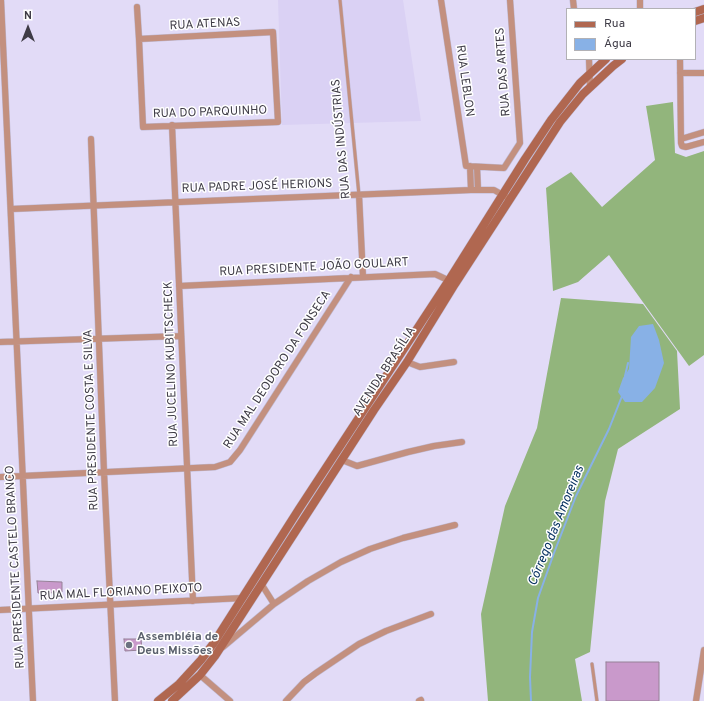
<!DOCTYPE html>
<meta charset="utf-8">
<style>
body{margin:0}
#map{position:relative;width:704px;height:701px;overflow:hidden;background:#e2dbf7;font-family:Overpass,sans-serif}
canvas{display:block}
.legend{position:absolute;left:566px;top:8px;width:130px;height:52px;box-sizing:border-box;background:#fff;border:1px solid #b2b1b5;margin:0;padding:5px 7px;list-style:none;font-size:12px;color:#3e3b46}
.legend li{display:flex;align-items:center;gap:8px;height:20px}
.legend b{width:20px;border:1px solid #b2b1b5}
.north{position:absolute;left:8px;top:8px;width:40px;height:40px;-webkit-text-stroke:3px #fff;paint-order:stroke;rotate:0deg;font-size:11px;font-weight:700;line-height:16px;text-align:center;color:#3e3b46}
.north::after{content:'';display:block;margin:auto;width:14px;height:18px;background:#3e3b46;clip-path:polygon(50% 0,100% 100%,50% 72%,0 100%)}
</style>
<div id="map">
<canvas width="704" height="701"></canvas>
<ul class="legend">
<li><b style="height:5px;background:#b06750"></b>Rua</li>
<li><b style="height:11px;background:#88b1e6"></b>Água</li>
</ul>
<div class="north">N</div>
</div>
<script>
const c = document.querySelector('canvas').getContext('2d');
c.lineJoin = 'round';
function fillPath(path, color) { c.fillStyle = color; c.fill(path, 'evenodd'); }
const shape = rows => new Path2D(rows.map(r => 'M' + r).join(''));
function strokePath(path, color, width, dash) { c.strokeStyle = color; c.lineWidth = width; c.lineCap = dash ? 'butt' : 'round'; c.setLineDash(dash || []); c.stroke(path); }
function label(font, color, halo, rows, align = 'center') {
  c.font = font + ' Overpass,sans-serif'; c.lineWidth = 3; c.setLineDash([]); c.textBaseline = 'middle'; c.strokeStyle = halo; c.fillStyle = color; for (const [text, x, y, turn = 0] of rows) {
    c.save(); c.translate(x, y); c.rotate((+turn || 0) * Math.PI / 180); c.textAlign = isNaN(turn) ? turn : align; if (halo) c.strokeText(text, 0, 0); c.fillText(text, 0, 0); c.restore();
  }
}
fillPath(shape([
 [278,0,403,0,421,121,282,125]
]), '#dad1f4');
fillPath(shape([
 [673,102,675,153,686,157,704,151,704,355,689,366,609,255,578,282,553,291,546,188,571,172,602,207,655,160,646,106],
 [561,298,643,304,677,351,680,409,618,449,605,501,590,652,575,659,582,701,488,701,481,614,505,506,537,428]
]), '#92b57c');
fillPath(shape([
 [653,324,659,340,664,363,655,388,642,402,625,402,618,392,623,378,629,369,631,337,639,326]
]), '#88b1e6');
strokePath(shape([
 [625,376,628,363],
 [531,701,530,677,532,632,538,598,554,553,576,496,609,429,622,396]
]), '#88b1e6', 2);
const building = shape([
 [37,581,62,582,62,592,49,593,49,599,43,599,43,593,38,593,37,581],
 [124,639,141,639,142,650,125,651,124,639],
 [606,662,659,662,659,701,606,701,606,662]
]);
fillPath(building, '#c999cb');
strokePath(building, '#968197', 1);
const lane = shape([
 [340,0,359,195],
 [592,664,597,701]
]);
const street = shape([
 [1,0,33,701],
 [441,0,466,166,504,168,520,143,510,0],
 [573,0,574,9],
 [137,7,139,39,143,127,278,122,273,32,139,39],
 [640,9,640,0],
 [589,59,590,87],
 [680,59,681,143,682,146,686,147,704,142],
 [680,73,704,73],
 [172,125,193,601],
 [91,139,104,472,115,701],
 [681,139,704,132],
 [470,166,471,190],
 [477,167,478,190],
 [359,195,363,277],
 [11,209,471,190,494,190,510,199],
 [179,286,435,274,452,282],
 [0,342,181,336],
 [407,362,420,367,454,362],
 [342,460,357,466,408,452,434,446,462,442],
 [0,477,215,467,230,462,240,450,351,277],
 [262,585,274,604],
 [0,610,243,598],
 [223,647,274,604,308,581,341,562,370,549,403,538,455,525],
 [200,675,230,701],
 [286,701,304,682,316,673,359,644,386,631,431,614],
 [419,701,421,700],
 [696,701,704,650]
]);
const secondary = shape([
 [695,12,704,9],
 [695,21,704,18],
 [158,701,179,684,201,660,213,644,299,509,449,280,525,159,551,120,580,83,606,59],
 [172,701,200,675,215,656,374,410,407,362,455,284,560,122,583,94,613,66,622,59]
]);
strokePath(lane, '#beb8d0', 4);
strokePath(street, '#beb8d0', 7);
strokePath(secondary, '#beb8d0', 9);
strokePath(lane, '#c3907f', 3);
strokePath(street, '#c3907f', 6);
strokePath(secondary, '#b06750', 8);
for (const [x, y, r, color] of [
 [129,645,4,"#6b7280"]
]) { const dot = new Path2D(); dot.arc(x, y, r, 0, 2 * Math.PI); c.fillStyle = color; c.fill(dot); strokePath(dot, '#fff', 1.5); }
label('12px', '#3e3b46', '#fff', [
 ["RUA ATENAS",205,25,-3],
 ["RUA DAS ARTES",504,72,-94],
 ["RUA LEBLON",464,81,82],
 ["RUA DO PARQUINHO",210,113,-2],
 ["RUA DAS INDÚSTRIAS",342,139,-95],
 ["RUA PADRE JOSÉ HERIONS",257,187,-2],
 ["RUA PRESIDENTE JOÃO GOULART",314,268,-3],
 ["RUA JUCELINO KUBITSCHECK",172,364,-92],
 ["RUA MAL DEODORO DA FONSECA",278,370,-57],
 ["AVENIDA BRASÍLIA",385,372,-57],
 ["RUA PRESIDENTE COSTA E SILVA",92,420,-92],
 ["RUA PRESIDENTE CASTELO BRANCO",16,567,-93],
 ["RUA MAL FLORIANO PEIXOTO",121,593,-3]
]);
label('bold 12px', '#5b616d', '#fff', [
 ["Assembléia de",137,638],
 ["Deus Missões",137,652]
], 'left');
label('italic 13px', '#083362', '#fff', [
 ["Córrego das Amoreiras",557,526,-68]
]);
</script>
